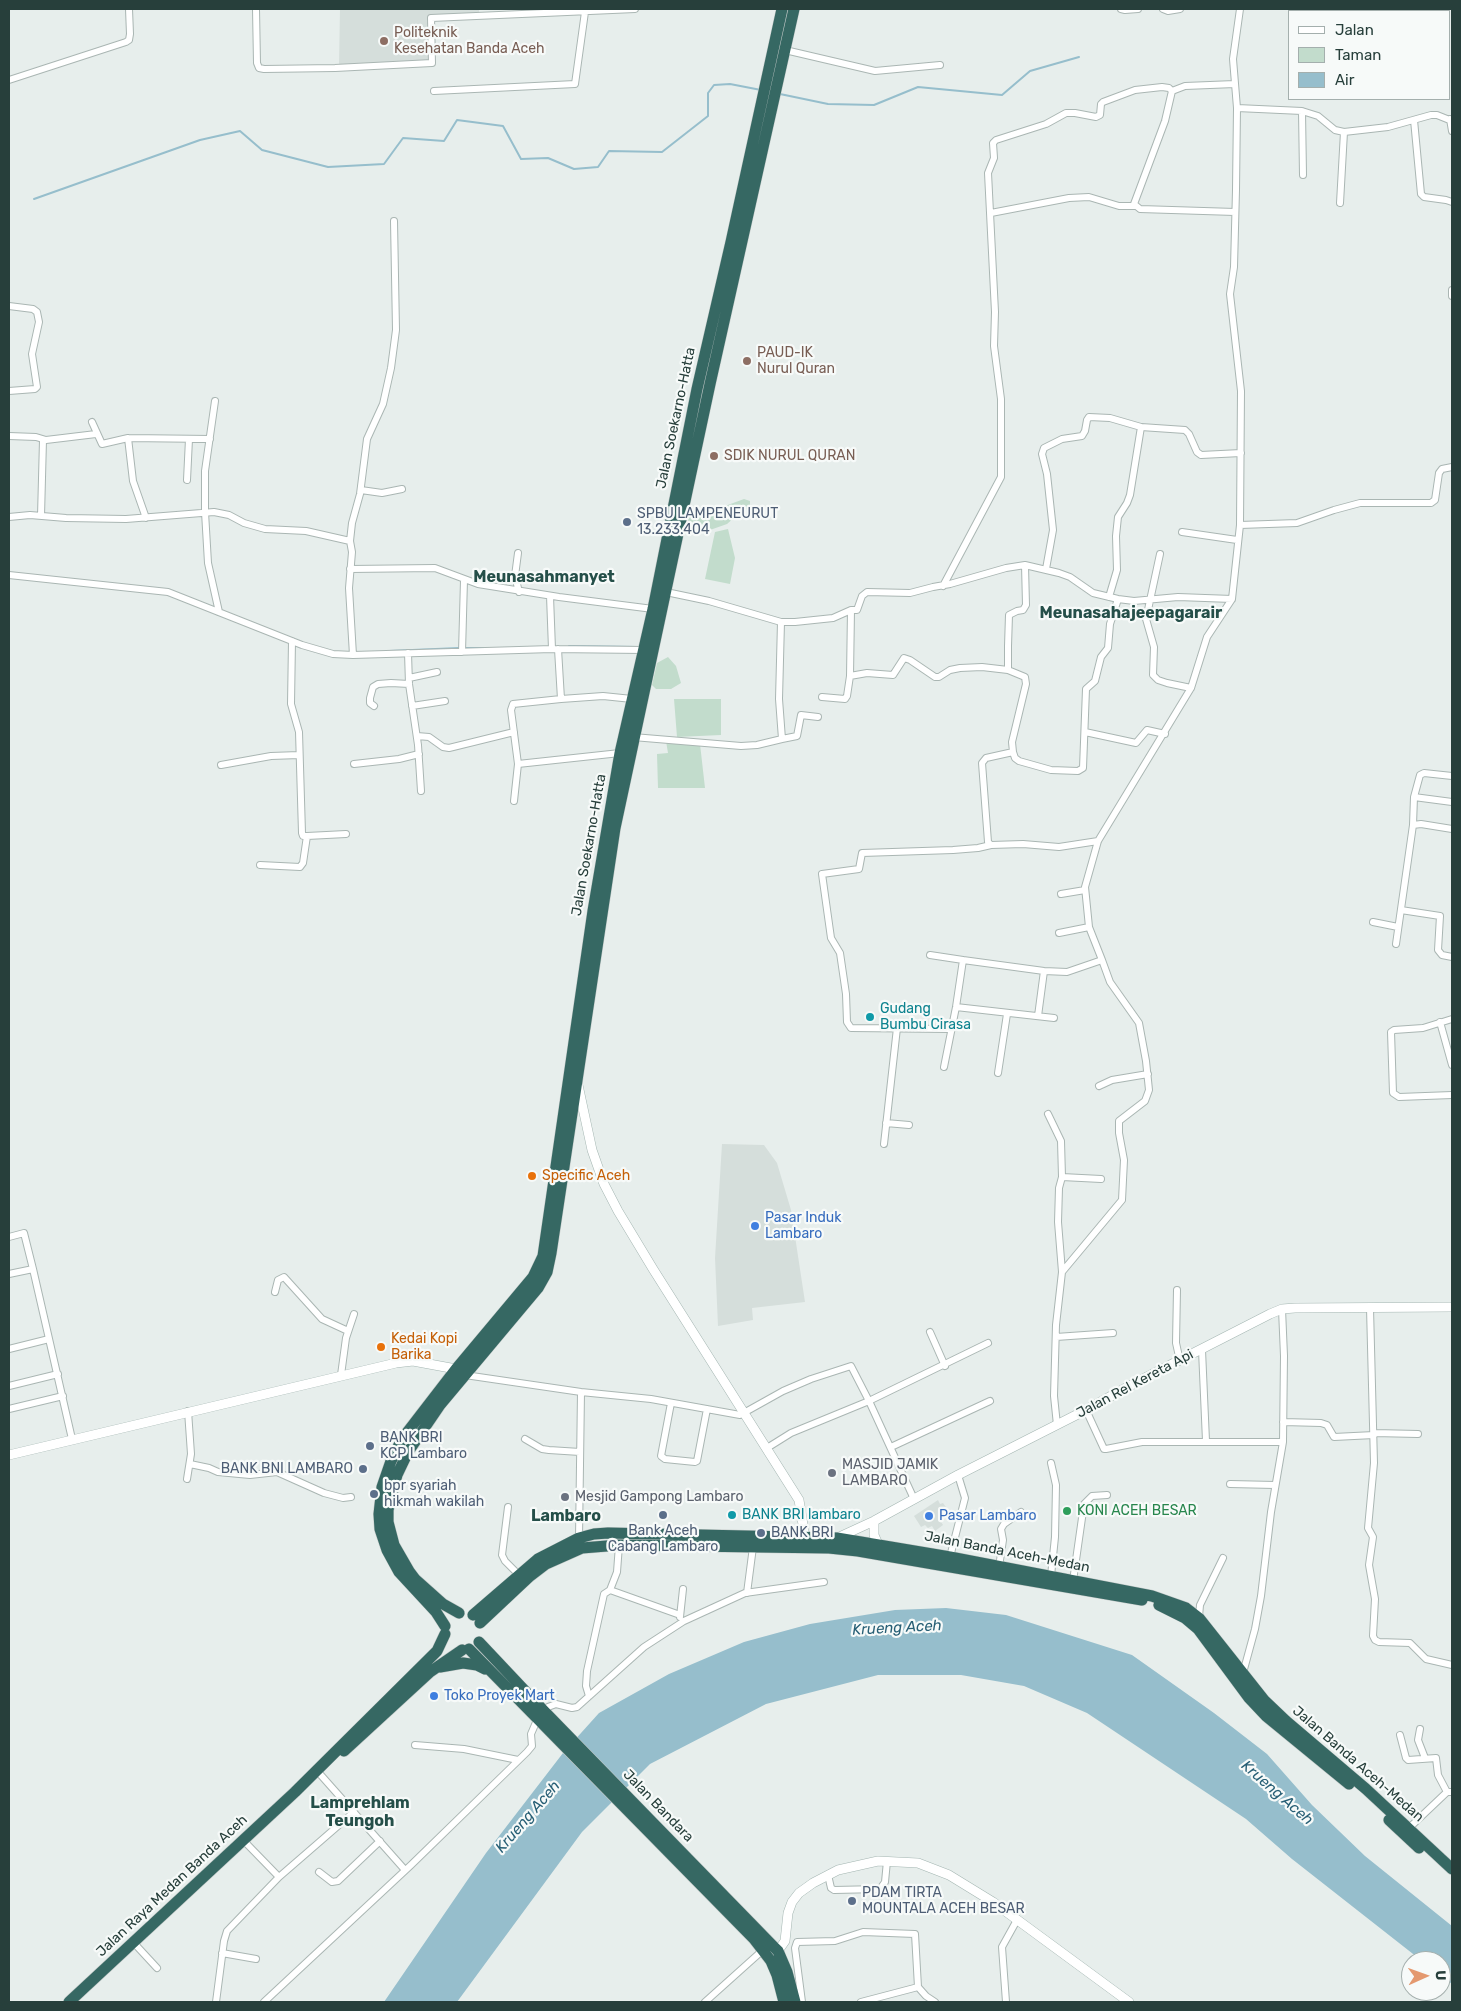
<!DOCTYPE html>
<style>
body{margin:0}
#map{position:relative;width:1461px;height:2011px;overflow:hidden;background:#e7eeec;font-family:Rubik,sans-serif}
canvas{display:block}
.frame{position:absolute;inset:0;border:10px solid #273f3b;pointer-events:none}
.legend{position:absolute;left:1288px;top:10px;width:162px;height:90px;box-sizing:border-box;background:#f7faf9;border:1px solid #a4afad;margin:0;padding:6px 9px;list-style:none;font-size:15px;color:#273f3b}
.legend li{display:flex;align-items:center;gap:10px;height:25px}
.legend b{width:25px;border:1px solid #a4afad}
.north{position:absolute;left:1401px;top:1951px;width:50px;height:50px;box-sizing:border-box;background:#f7faf9;border:1px solid #a4afad;border-radius:50%;rotate:88deg;font-size:14px;font-weight:700;line-height:20px;text-align:center;color:#273f3b}
.north::after{content:'';display:block;margin:auto;width:18px;height:22px;background:#e4996f;clip-path:polygon(50% 0,100% 100%,50% 72%,0 100%)}
</style>
<div id="map">
<canvas width="1461" height="2011"></canvas>
<div class="frame"></div>
<ul class="legend">
<li><b style="height:6px;background:#fff"></b>Jalan</li>
<li><b style="height:14px;background:#c2dccc"></b>Taman</li>
<li><b style="height:14px;background:#96becc"></b>Air</li>
</ul>
<div class="north">U</div>
</div>
<script>
const c = document.querySelector('canvas').getContext('2d');
c.lineJoin = 'round';
function fillPath(path, color) { c.fillStyle = color; c.fill(path, 'evenodd'); }
const shape = rows => new Path2D(rows.map(r => 'M' + r).join(''));
function strokePath(path, color, width, dash) { c.strokeStyle = color; c.lineWidth = width; c.lineCap = dash ? 'butt' : 'round'; c.setLineDash(dash || []); c.stroke(path); }
function label(font, color, halo, rows, align = 'center') {
  c.font = font + ' Rubik,sans-serif'; c.lineWidth = 4.5; c.setLineDash([]); c.textBaseline = 'middle'; c.strokeStyle = halo; c.fillStyle = color; for (const [text, x, y, turn = 0] of rows) {
    c.save(); c.translate(x, y); c.rotate((+turn || 0) * Math.PI / 180); c.textAlign = isNaN(turn) ? turn : align; if (halo) c.strokeText(text, 0, 0); c.fillText(text, 0, 0); c.restore();
  }
}
fillPath(shape([
 [340,9,479,9,479,16,428,18,430,64,339,66],
 [722,1144,764,1145,777,1163,791,1210,805,1302,752,1308,753,1320,718,1326,715,1258],
 [938,1500,940,1504,943,1503,948,1510,943,1513,943,1517,940,1520,943,1525,935,1531,932,1526,928,1528,925,1525,921,1527,914,1516]
]), '#d5dedb');
fillPath(shape([
 [744,499,750,501,750,509,743,510,727,524,710,530,702,528,691,529,687,518,693,509,702,518,706,513],
 [728,529,735,558,730,584,705,579,715,532],
 [668,657,676,666,681,683,671,689,656,689,652,685,657,663],
 [674,699,721,699,721,735,677,737],
 [666,741,700,744,705,788,658,788,657,754,668,753]
]), '#c2dccc');
fillPath(shape([
 [946,1608,1006,1615,1132,1655,1214,1713,1267,1754,1312,1805,1365,1856,1452,1926,1452,1984,1441,1975,1441,1961,1422,1961,1292,1859,1246,1819,1087,1713,1024,1686,961,1675,878,1675,766,1704,650,1764,582,1832,457,2002,384,2002,486,1853,563,1753,599,1713,669,1674,744,1642,810,1624,895,1610]
]), '#96becc');
strokePath(shape([
 [780,94,828,104,874,105,918,87,1002,95,1030,71,1079,57],
 [34,199,200,140,240,131,262,150,328,167,384,164,403,138,444,141,457,120,503,126,521,159,548,158,574,169,598,167,609,151,662,152,708,116,708,93,714,85,730,84,761,90],
 [569,646,637,647],
 [464,648,492,648],
 [389,651,459,648]
]), '#96becc', 2);
const street = shape([
 [256,9,257,63,259,68,264,69,335,68,432,63,431,18,635,9],
 [1121,9,1125,10,1138,9],
 [1163,9,1168,11,1180,9],
 [785,50,875,71,940,65],
 [9,80,126,42,129,40,130,34,129,9],
 [1235,84,1185,86,1172,91,1165,121,1134,204,1140,209,1235,212],
 [434,91,575,84,585,12],
 [1237,108,1302,111,1318,116,1335,130,1344,132,1388,127,1431,115,1437,115,1452,121],
 [1302,111,1303,175],
 [1450,119,1452,131],
 [1414,120,1421,194,1424,197,1446,200,1452,202],
 [1340,203,1344,132],
 [991,213,1069,198,1089,197,1119,206,1135,206],
 [1452,290,1452,296],
 [9,306,33,309,37,312,39,322,32,354,37,387,35,389,9,391],
 [215,401,205,471,205,512,208,563,219,612],
 [92,422,102,444,128,438],
 [9,436,36,437,46,440,96,434],
 [187,480,189,439],
 [361,490,382,493,402,489],
 [41,516,43,440],
 [9,517,30,515,66,518,126,519,214,512,229,515,244,523,265,529,306,531,350,541],
 [146,518,133,481,128,438,210,439],
 [1240,525,1297,523,1334,510,1360,503,1431,503,1435,500,1439,473,1442,469,1452,467],
 [1182,532,1237,540],
 [518,553,515,576,519,592],
 [1160,554,1146,619,1154,647,1153,675,1158,680,1167,683,1191,688],
 [1025,565,1026,605,1023,610,1017,611,1009,615,1008,646,1008,670,1025,677,1026,684,1012,742,1013,752,1015,758,1019,761,1051,770,1078,771,1083,768,1086,689,1095,681,1101,657,1108,648,1110,624,1118,599],
 [350,569,435,568,478,584,559,597,653,609],
 [1046,569,1053,530,1047,474,1042,454,1044,448,1062,439,1082,436,1085,431,1087,420,1089,417,1110,418,1141,427],
 [9,575,168,592,302,645,333,654,353,655,552,649,644,650],
 [943,586,1001,477,1001,399,994,346,995,312,988,173,994,158,993,143,996,140,1046,124,1066,113,1075,113,1096,117,1100,115,1101,104,1103,102,1135,90,1162,87,1169,88,1172,91],
 [666,592,709,601,781,622,795,622,833,618,851,610,857,610,862,596,867,592,910,593,933,587,950,584,1006,568,1025,565,1059,573,1070,577,1093,593,1118,599,1134,601,1178,597,1232,599],
 [550,596,552,649],
 [1109,597,1117,570,1116,536,1118,517,1127,503,1130,495,1141,427,1185,430,1189,434,1197,452,1201,455,1241,453],
 [292,641,291,704,299,732,302,833,303,836,307,836,346,834],
 [558,649,561,699,603,696,632,699],
 [462,652,464,580],
 [408,653,409,684,418,745,421,791],
 [353,655,349,588,352,552,350,541,352,523,360,494,367,439,383,404,391,368,396,330,394,221],
 [850,676,851,610],
 [409,678,437,672],
 [822,697,845,699,847,696,850,676,867,673,893,675,904,658,910,660,935,677,939,677,950,670,960,668,982,667,1008,670],
 [374,706,370,703,370,698,373,687,378,684,391,683,409,684],
 [412,706,445,701],
 [1085,732,1136,743,1147,730,1165,734],
 [417,736,429,737,443,747,449,748,514,732],
 [633,737,741,746,757,745,782,739,779,699,781,622],
 [782,739,797,736,801,715,818,717],
 [1013,752,986,758,982,763,988,842,991,845,1023,844,1059,847,1098,841],
 [354,764,399,759,419,754],
 [518,764,620,753],
 [221,765,271,756,299,755],
 [1414,797,1452,802],
 [514,801,518,764,511,710,513,704,561,699],
 [1413,825,1414,797,1420,775,1424,773,1452,776],
 [260,865,300,867,303,863,307,836],
 [1061,894,1085,890],
 [1401,910,1440,916,1438,950,1442,955,1452,957],
 [1373,922,1398,927],
 [1059,933,1089,927],
 [1396,944,1413,825,1421,824,1452,829],
 [930,955,963,960],
 [956,1007,1054,1018],
 [1038,1016,1044,971],
 [1452,1019,1423,1028,1394,1030,1391,1032,1393,1093,1399,1097,1452,1095],
 [1440,1022,1452,1065],
 [951,1029,851,1028,847,1022,846,994,840,953,831,938,822,874,859,869,862,853,953,850,978,848,991,845],
 [944,1067,956,1007,963,960,1044,971,1067,972,1102,960],
 [998,1073,1007,1014],
 [1099,1086,1112,1080,1148,1074],
 [1048,1114,1061,1141,1062,1177,1059,1188,1058,1222,1062,1272],
 [886,1123,909,1125],
 [884,1144,897,1028],
 [1062,1177,1101,1179],
 [9,1237,24,1233,33,1269],
 [9,1274,33,1269,72,1439],
 [1177,1290,1176,1343,1180,1361],
 [275,1292,278,1280,284,1277,322,1319,348,1331],
 [1370,1308,1374,1463,1368,1528,1373,1537,1369,1565,1375,1599,1373,1636,1375,1640,1379,1642,1410,1643,1426,1659,1452,1665],
 [930,1332,945,1366],
 [1056,1337,1113,1333],
 [9,1349,49,1339],
 [1202,1350,1206,1441],
 [341,1375,346,1338,354,1314],
 [465,1375,581,1392,651,1399,740,1415,783,1391,811,1379,851,1366,869,1401,914,1499],
 [9,1386,58,1374],
 [671,1403,661,1456,665,1459,695,1462,697,1461,707,1409],
 [9,1409,63,1396],
 [1086,1410,1104,1449,1106,1449,1142,1442,1283,1442],
 [1283,1422,1321,1423,1327,1425,1334,1437,1374,1435],
 [1057,1425,1054,1396,1056,1325,1062,1272,1122,1200,1124,1160,1119,1133,1119,1121,1145,1101,1149,1090,1146,1061,1139,1023,1110,982,1102,960,1089,927,1085,887,1098,841,1191,688,1207,637,1232,599,1240,525,1241,391,1230,294,1234,267,1236,190,1237,108,1233,59,1240,9],
 [1374,1433,1418,1434],
 [525,1439,542,1449,549,1450,580,1452],
 [891,1447,990,1401],
 [767,1448,791,1433,869,1401,988,1343],
 [190,1464,209,1468,218,1472,250,1475,277,1472,324,1493,343,1498,351,1497],
 [187,1479,191,1454,188,1411],
 [1230,1484,1275,1485],
 [508,1507,502,1555,505,1561,519,1575],
 [579,1538,581,1392],
 [950,1557,965,1498,958,1475],
 [999,1567,1003,1540,1001,1529,1004,1524,1021,1512],
 [1051,1576,1055,1537,1056,1485,1051,1463],
 [1073,1581,1084,1504,1092,1496,1107,1495],
 [610,1590,617,1572,619,1545],
 [747,1593,753,1547],
 [680,1617,683,1589],
 [1199,1617,1200,1605,1223,1558],
 [1243,1673,1255,1629,1261,1596,1271,1512,1283,1442,1284,1356,1282,1309],
 [589,1696,586,1686,587,1671,604,1594,610,1590,680,1615],
 [544,1711,548,1707,556,1704,572,1708,577,1707,644,1647,684,1621,745,1593,824,1582],
 [1420,1729,1418,1740,1425,1758],
 [1400,1735,1406,1758,1408,1760,1436,1758,1438,1775,1447,1792],
 [415,1745,464,1749,518,1760],
 [319,1773,405,1870],
 [1409,1828,1447,1792,1452,1792],
 [319,1872,332,1882,338,1881,380,1841],
 [828,1875,831,1888,834,1890,880,1889,885,1882,887,1861],
 [279,1877,354,1812],
 [133,1942,157,1968],
 [222,1953,256,1959],
 [216,2002,224,1941,227,1931,279,1877,244,1841],
 [264,2002,411,1865,527,1752,532,1746,531,1734,537,1720],
 [705,2002,763,1950],
 [802,2002,795,1948,797,1942,835,1941,863,1932,915,1934,918,1987],
 [861,2002,918,1987,926,1996,935,2002],
 [1006,2002,1002,1947,1017,1920]
]);
const secondary = shape([
 [578,1085,592,1150,604,1184,618,1211,653,1269,799,1500,805,1537],
 [9,1455,396,1363,413,1361,456,1369],
 [874,1521,874,1535,878,1544],
 [837,1538,874,1521,958,1475,1086,1410,1133,1384,1270,1314,1282,1309,1295,1308,1452,1307],
 [778,1951,785,1941,788,1913,792,1902,799,1893,813,1883,838,1870,878,1861,918,1863,949,1875,993,1902,1129,2002]
]);
const highway = shape([
 [1159,1605,1185,1618,1198,1629,1249,1698,1266,1716,1349,1784],
 [459,1613,443,1604,415,1579,409,1571,394,1545,388,1522,388,1510,397,1475,408,1452,440,1405,538,1288,547,1272,551,1253,615,828,710,384,794,9],
 [473,1615,538,1559,579,1538,594,1534,608,1533,837,1538,950,1557,1152,1596,1186,1608,1199,1618,1264,1700,1286,1721,1366,1789,1452,1869],
 [480,1623,529,1577,546,1564,582,1548,619,1545,829,1548,858,1551,1142,1600],
 [445,1626,436,1612,399,1572,387,1550,380,1529,379,1514,382,1487,391,1461,402,1439,456,1369,533,1277,543,1256,593,911,620,753,653,609,697,389,731,242,782,9],
 [479,1642,544,1711,773,1946,778,1951,787,1972,795,2002],
 [469,1649,754,1939,771,1961,777,1975,784,2002],
 [440,1667,463,1663,477,1665,485,1669],
 [344,1751,430,1672,462,1650],
 [1389,1820,1419,1848],
 [69,2002,295,1792,437,1651,445,1634]
]);
strokePath(street, '#aab6b3', 8);
strokePath(secondary, '#a3b5b1', 10);
strokePath(highway, '#c3c9c8', 12);
strokePath(street, '#fff', 6);
strokePath(secondary, '#fff', 9);
strokePath(highway, '#366863', 11);
for (const [x, y, r, color] of [
 [384,41,5,"#8d6e63"],
 [747,361,5,"#8d6e63"],
 [714,456,5,"#8d6e63"],
 [627,522,5,"#5c6f8a"],
 [870,1017,5,"#0f9aa8"],
 [532,1176,5,"#e8710a"],
 [755,1226,5,"#3f7fe0"],
 [381,1347,5,"#e8710a"],
 [370,1446,5,"#5c6f8a"],
 [363,1469,5,"#5c6f8a"],
 [832,1473,5,"#6b7280"],
 [374,1494,5,"#5c6f8a"],
 [565,1497,5,"#6b7280"],
 [1067,1511,5,"#2e9e5b"],
 [663,1515,5,"#5c6f8a"],
 [732,1515,5,"#0f9aa8"],
 [929,1516,5,"#3f7fe0"],
 [761,1533,5,"#5c6f8a"],
 [434,1696,5,"#3f7fe0"],
 [852,1901,5,"#5c6f8a"]
]) { const dot = new Path2D(); dot.arc(x, y, r, 0, 2 * Math.PI); c.fillStyle = color; c.fill(dot); strokePath(dot, '#f7faf9', 2); }
label('14px', '#785e54', '#f7faf9', [
 ["Politeknik",394,33],
 ["Kesehatan Banda Aceh",394,49],
 ["PAUD-IK",757,353],
 ["Nurul Quran",757,369],
 ["SDIK NURUL QURAN",724,456]
], 'left');
label('14px', '#273f3b', '#f7faf9', [
 ["Jalan Soekarno-Hatta",676,418,-78],
 ["Jalan Soekarno-Hatta",589,845,-80],
 ["Jalan Rel Kereta Api",1135,1384,-28],
 ["Jalan Banda Aceh-Medan",1007,1552,11],
 ["Jalan Banda Aceh-Medan",1358,1764,41],
 ["Jalan Bandara",658,1806,46],
 ["Jalan Raya Medan Banda Aceh",172,1886,-43]
]);
label('14px', '#4e5e75', '#f7faf9', [
 ["SPBU LAMPENEURUT",637,514],
 ["13.233.404",637,530],
 ["BANK BRI",380,1438],
 ["KCP Lambaro",380,1454],
 ["BANK BNI LAMBARO",353,1469,"right"],
 ["bpr syariah",384,1486],
 ["hikmah wakilah",384,1502],
 ["Bank Aceh",663,1531,"center"],
 ["Cabang Lambaro",663,1547,"center"],
 ["BANK BRI",771,1533],
 ["PDAM TIRTA",862,1893],
 ["MOUNTALA ACEH BESAR",862,1909]
], 'left');
label('14px', '#0d838f', '#f7faf9', [
 ["Gudang",880,1009],
 ["Bumbu Cirasa",880,1025],
 ["BANK BRI lambaro",742,1515]
], 'left');
label('14px', '#c56008', '#f7faf9', [
 ["Specific Aceh",542,1176],
 ["Kedai Kopi",391,1339],
 ["Barika",391,1355]
], 'left');
label('14px', '#366cbe', '#f7faf9', [
 ["Pasar Induk",765,1218],
 ["Lambaro",765,1234],
 ["Pasar Lambaro",939,1516],
 ["Toko Proyek Mart",444,1696]
], 'left');
label('14px', '#5b616d', '#f7faf9', [
 ["MASJID JAMIK",842,1465],
 ["LAMBARO",842,1481],
 ["Mesjid Gampong Lambaro",575,1497]
], 'left');
label('14px', '#27864d', '#f7faf9', [
 ["KONI ACEH BESAR",1077,1511]
], 'left');
label('italic 15px', '#275f75', '#f7faf9', [
 ["Krueng Aceh",897,1628,-3],
 ["Krueng Aceh",1277,1793,41],
 ["Krueng Aceh",528,1817,-49]
]);
label('bold 16px', '#254f49', '#f7faf9', [
 ["Meunasahmanyet",544,577],
 ["Meunasahajeepagarair",1131,613],
 ["Lambaro",566,1516],
 ["Lamprehlam",360,1803],
 ["Teungoh",360,1821]
]);
</script>
